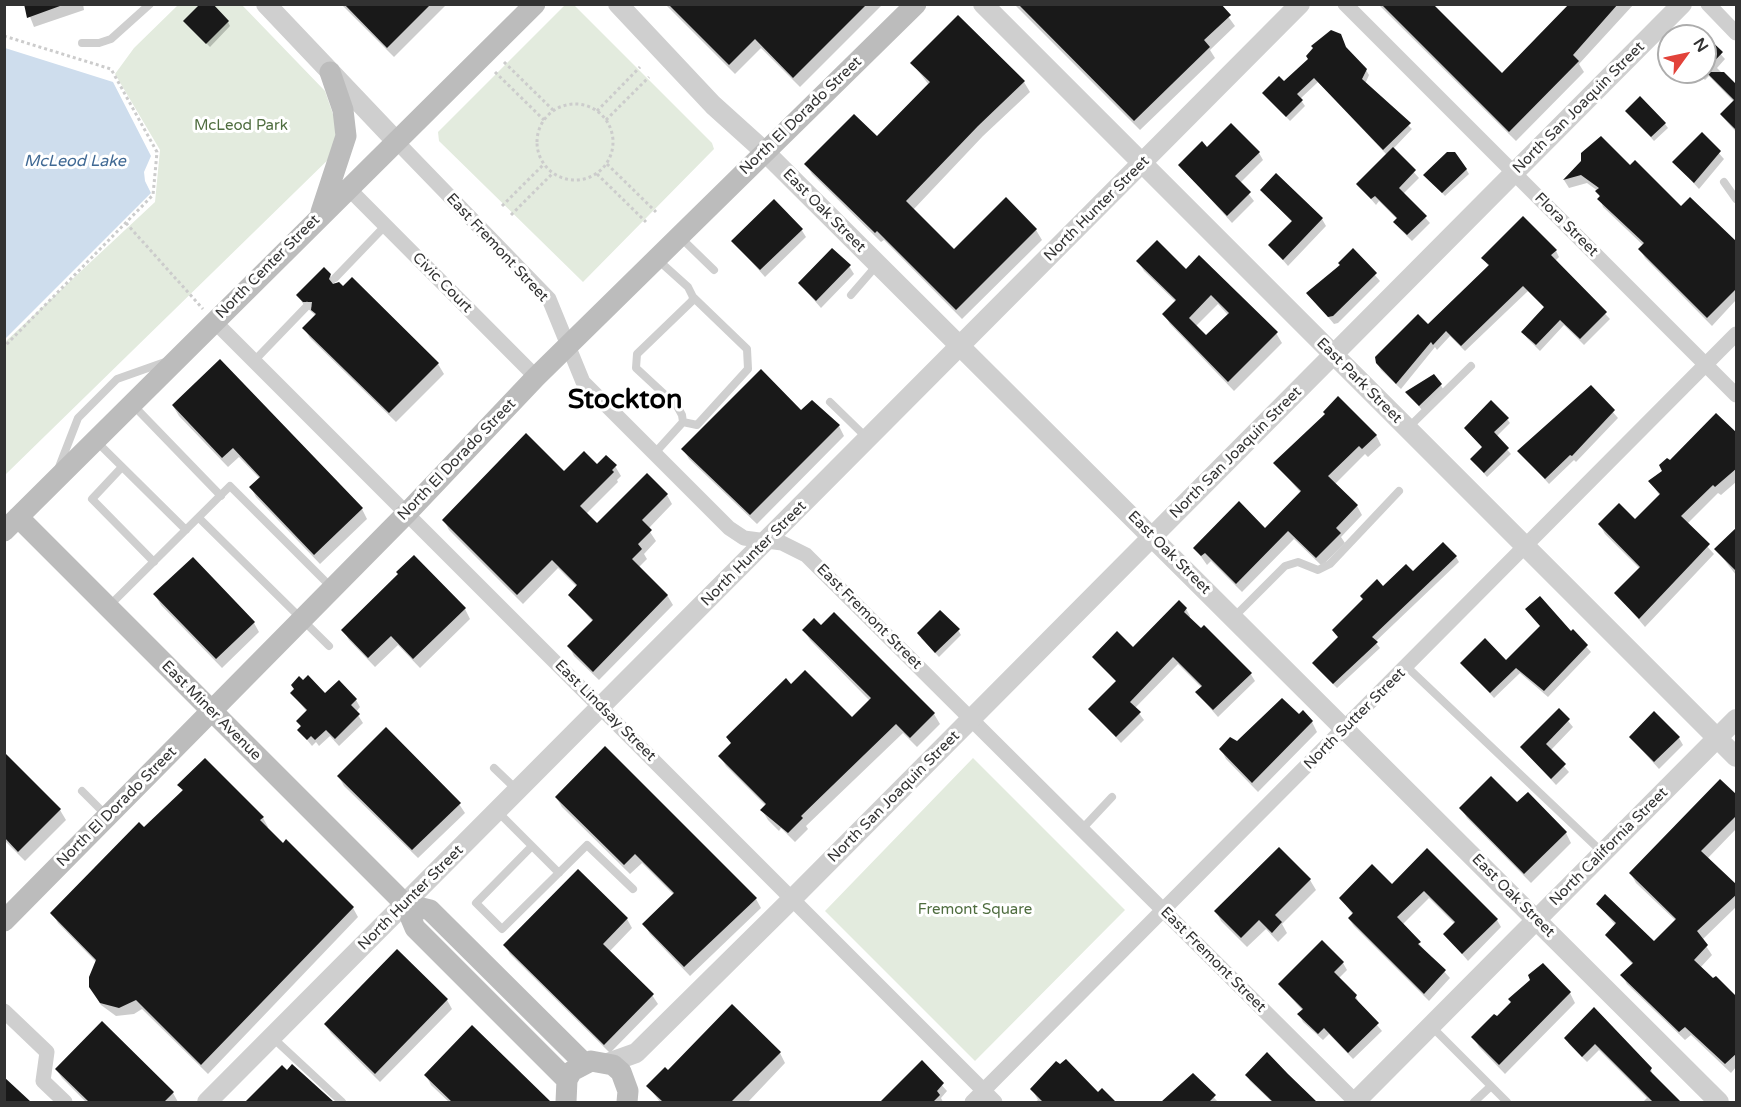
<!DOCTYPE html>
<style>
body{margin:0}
#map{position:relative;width:1741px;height:1107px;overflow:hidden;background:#fff;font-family:"Varela Round",sans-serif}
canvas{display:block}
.frame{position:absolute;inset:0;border:6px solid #323232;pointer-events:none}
.north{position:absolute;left:1657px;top:24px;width:60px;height:60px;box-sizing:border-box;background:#fff;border:2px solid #adadad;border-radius:50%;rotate:57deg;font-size:16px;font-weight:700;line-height:24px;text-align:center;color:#323232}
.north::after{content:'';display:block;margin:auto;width:21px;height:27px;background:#e2433a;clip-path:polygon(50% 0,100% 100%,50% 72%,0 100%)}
</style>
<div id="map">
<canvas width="1741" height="1107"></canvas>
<div class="frame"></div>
<div class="north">N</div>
</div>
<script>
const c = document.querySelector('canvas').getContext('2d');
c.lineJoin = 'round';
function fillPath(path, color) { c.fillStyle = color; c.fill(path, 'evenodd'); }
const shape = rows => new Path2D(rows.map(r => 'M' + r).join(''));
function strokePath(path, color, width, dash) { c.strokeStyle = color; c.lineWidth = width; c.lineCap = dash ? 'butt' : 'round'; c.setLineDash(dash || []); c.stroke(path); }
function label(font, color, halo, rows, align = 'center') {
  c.font = font + ' "Varela Round",sans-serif'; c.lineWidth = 6; c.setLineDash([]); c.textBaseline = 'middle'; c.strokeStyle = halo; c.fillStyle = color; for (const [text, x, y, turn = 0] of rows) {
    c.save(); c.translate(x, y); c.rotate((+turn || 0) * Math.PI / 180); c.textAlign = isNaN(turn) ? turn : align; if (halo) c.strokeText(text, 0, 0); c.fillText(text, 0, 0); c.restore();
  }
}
fillPath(shape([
 [178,5,242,5,325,91,336,123,337,151,5,475,5,342,155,202,160,150,115,74,134,48],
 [565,5,574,5,712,143,714,149,583,282,439,141,438,132],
 [973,758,1125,910,975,1061,825,911]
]), '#e3ebde');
fillPath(shape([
 [5,48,113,82,151,156,144,172,145,181,151,193,5,339]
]), '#cedded');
fillPath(shape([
 [25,4,83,4,84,10,34,27],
 [341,4,447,4,394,57],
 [665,4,882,5,800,87,761,48,735,74],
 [1014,4,1219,4,1235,26,1210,50,1215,58,1140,130],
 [1378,4,1431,4,1502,75,1579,4,1634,4,1579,64,1584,72,1516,141],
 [228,22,230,26,210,47,188,25],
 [1332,31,1340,35,1347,50,1366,70,1369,75,1365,84,1412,129,1393,149,1419,178,1403,194,1430,223,1412,241,1399,228,1395,222,1398,220,1379,201,1376,205,1358,184,1387,155,1318,82,1300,99,1305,106,1290,121,1264,93,1284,83,1310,59],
 [1705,37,1725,59,1717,68,1736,87,1736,132,1721,115,1734,102,1709,76,1705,80,1697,72,1705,72],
 [912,63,1024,82,1030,92,983,136,913,210,954,251,1036,230,1042,240,962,319,884,240,881,242,812,174,806,164,877,138,929,85],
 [1627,111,1665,124,1668,128,1654,141],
 [1702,134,1724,159,1699,189,1674,162],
 [1207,149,1259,153,1263,160,1240,183,1254,201,1232,223,1180,165],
 [1582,162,1630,167,1681,209,1736,244,1736,300,1712,326,1645,258,1640,249,1644,246,1603,207,1598,191,1587,183,1569,188,1564,180],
 [1466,169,1469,174,1445,196,1425,175],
 [1262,190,1322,219,1326,226,1288,266,1270,245,1293,223],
 [801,229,806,237,765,277,733,241],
 [1353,250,1380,281,1338,323,1334,324,1308,293,1321,285],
 [1556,251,1559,257,1555,261,1610,319,1584,345,1564,325,1540,351,1527,338,1523,332,1545,308,1528,291,1465,351,1450,336,1437,350,1435,347,1401,389,1381,370,1377,363,1428,327,1489,267,1483,258],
 [1138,261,1186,271,1276,333,1282,343,1234,391,1170,324,1164,314,1176,302,1144,271],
 [1218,304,1228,315,1206,337,1196,326],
 [849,266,854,274,821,308,800,284],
 [330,275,335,283,438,364,444,374,396,422,310,338,304,328,316,316,304,305,298,296],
 [1440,384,1445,392,1424,412,1407,393],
 [1591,387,1618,418,1576,462,1574,460,1549,484,1519,451],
 [173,406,362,509,367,519,320,564,256,497,251,487,260,479,239,457,228,467,179,416],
 [801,412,839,426,844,436,757,524,689,459,683,449],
 [1326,415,1376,435,1381,445,1368,457,1365,454,1335,484,1357,506,1362,515,1341,537,1345,543,1322,566,1294,539,1242,592,1211,561,1207,565,1195,548,1265,530,1301,493,1275,463],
 [1507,419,1510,423,1496,437,1511,454,1487,477,1472,459,1483,448,1465,428],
 [1736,433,1736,482,1721,495,1718,493,1687,524,1714,554,1645,627,1616,593,1640,569,1605,534,1600,525,1635,521,1660,496,1650,481,1664,471,1670,462],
 [597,466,615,466,621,476,617,480,618,482,586,514,597,526,667,495,672,504,648,529,656,541,644,554,647,559,639,567,667,595,673,605,599,680,574,656,569,646,593,622,570,595,577,587,558,568,523,604,449,530,444,520,564,473],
 [1736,529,1736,575,1716,549],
 [1456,557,1459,562,1375,642,1380,648,1337,688,1317,668,1314,663,1339,638,1334,631,1364,600,1361,597],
 [399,575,465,609,470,619,420,668,398,645,375,667,349,640,343,630],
 [155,595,254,623,259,632,222,668,161,605],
 [1186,609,1190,616,1189,619,1250,673,1255,681,1218,717,1197,693,1202,688,1178,664,1135,708,1144,720,1121,743,1090,709,1117,682,1094,657,1133,649],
 [834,614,934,714,940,724,917,747,903,733,806,826,808,829,795,842,781,828,779,831,768,820,762,810,766,806,726,766,720,756,732,744,728,737,791,686,851,719,870,701,810,640,804,630,821,628],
 [958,630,961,635,939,657,921,638],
 [1573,632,1591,652,1548,697,1520,673,1494,698,1462,663,1506,662],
 [292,693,356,700,360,707,356,712,363,723,339,746,330,736,319,746,316,742,312,746,299,730,302,728,298,721,307,712],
 [1559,710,1573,727,1550,751,1569,772,1556,785,1522,748],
 [1298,716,1312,722,1317,732,1258,792,1226,759,1221,749],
 [1630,737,1679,738,1683,745,1659,769],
 [4,754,60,810,66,820,25,861,4,840],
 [339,777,459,804,465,813,418,858,344,786],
 [179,785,263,818,268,827,266,829,353,908,358,917,208,1074,142,1009,134,1014,116,1016,101,1005,95,995,97,963,58,923,52,913,183,792],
 [556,797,756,899,761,908,690,976,650,934,644,924,674,895,642,863,630,874,562,807],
 [1736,797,1736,829,1707,859,1736,887,1736,907,1702,940,1712,955,1700,968,1736,1001,1736,1067,1731,1073,1691,1035,1685,1040,1627,984,1622,975,1633,965,1607,935,1616,926,1598,904,1654,943,1676,921,1636,883,1631,874],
 [1517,804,1566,833,1571,843,1531,883,1467,818,1461,808],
 [1279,849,1310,880,1316,890,1282,924,1287,933,1278,942,1266,929,1247,947,1221,921,1216,911],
 [1427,851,1497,920,1501,927,1468,961,1445,934,1455,924,1429,898,1402,925,1450,978,1429,1001,1354,926,1349,919,1353,915,1341,898,1392,886],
 [578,871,627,919,632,928,609,952,652,995,658,1004,610,1053,510,954,505,945],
 [397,951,447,1000,452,1009,380,1082,331,1033,325,1024],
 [1343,963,1347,970,1338,979,1356,996,1359,1004,1382,1031,1353,1059,1329,1034,1323,1040,1303,1022,1299,1014,1303,1011,1280,985],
 [1570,993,1575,1003,1505,1074,1479,1047,1473,1037,1497,1018],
 [1594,1009,1651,1069,1653,1077,1679,1102,1643,1102,1647,1098,1599,1050,1587,1062,1569,1044,1566,1038],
 [780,1053,785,1063,748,1102,660,1102,648,1086,668,1072],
 [1267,1054,1315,1102,1272,1102,1250,1081,1247,1075],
 [922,1063,947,1091,941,1098,943,1102,882,1102],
 [292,1066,333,1102,248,1102],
 [56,1069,173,1093,178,1102,86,1102,62,1078],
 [426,1075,547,1101,548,1102,449,1102,431,1085],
 [1193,1075,1218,1102,1164,1102],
 [1032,1089,1098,1094,1102,1090,1113,1102,1035,1102,1038,1100]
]), '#0003');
fillPath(shape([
 [24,4,60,4,60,6,27,18],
 [200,4,213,4,229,21,206,44,183,21],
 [344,4,431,4,387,48],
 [668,4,867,4,793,78,755,39,729,65],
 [1018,4,1221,4,1231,15,1204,40,1210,47,1134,121],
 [1381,4,1433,4,1502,73,1569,4,1618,4,1573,55,1579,61,1509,132],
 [958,15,1025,81,978,126,906,201,954,249,1006,197,1037,229,956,310,877,231,875,233,804,164,854,114,877,136,930,82,910,63],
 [1331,30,1341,34,1346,47,1367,69,1362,79,1411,123,1383,150,1314,78,1297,94,1303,100,1286,117,1262,93,1279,76,1284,81,1308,59,1306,56,1313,48,1311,46],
 [1705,35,1723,52,1705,71],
 [1706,72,1724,72,1737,85,1737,131,1720,114,1734,100],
 [1640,96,1666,123,1651,137,1625,111],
 [1231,123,1260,152,1235,176,1251,192,1227,216,1178,165,1202,141,1207,147],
 [1702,132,1721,151,1694,183,1672,162],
 [1601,136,1630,165,1635,160,1681,206,1690,197,1737,242,1737,288,1707,318,1638,249,1644,243,1597,199,1600,196,1595,191,1599,188,1581,175,1563,180,1581,161,1581,153],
 [1393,147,1416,170,1399,188,1427,216,1407,235,1393,222,1397,218,1375,196,1371,199,1356,184],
 [1447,152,1455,152,1467,169,1442,193,1423,175],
 [1276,173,1323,218,1283,260,1268,245,1292,221,1260,190],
 [774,199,803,229,760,270,731,241],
 [1523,216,1557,250,1551,255,1607,312,1580,339,1560,320,1536,345,1521,332,1544,307,1523,286,1461,346,1446,331,1433,345,1431,342,1396,384,1376,363,1375,357,1418,314,1428,324,1489,265,1481,258],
 [1157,240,1186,269,1199,255,1278,332,1228,382,1162,314,1176,300,1136,261],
 [1211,295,1229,313,1206,335,1189,318],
 [832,248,851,265,816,301,798,283],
 [1353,248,1377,273,1333,316,1328,317,1306,293,1340,265,1338,263],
 [324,267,331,274,329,279,333,284,339,282,343,286,352,277,439,363,389,413,302,328,316,314,311,310,312,302,303,302,296,295],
 [220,359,363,508,314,555,249,487,260,477,233,448,222,458,172,405],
 [761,369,801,410,812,400,840,425,750,515,681,449],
 [1434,374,1442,384,1419,406,1405,392],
 [1591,385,1615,410,1572,456,1570,455,1545,479,1517,451],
 [1338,396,1377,435,1362,449,1359,446,1328,476,1358,505,1336,528,1341,533,1316,558,1288,531,1236,584,1205,553,1201,556,1193,548,1239,501,1265,528,1301,491,1273,463,1325,414,1323,412],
 [1491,400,1509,418,1494,432,1509,448,1484,473,1470,459,1482,447,1464,428],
 [1716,413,1737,433,1737,468,1715,487,1713,485,1681,516,1710,544,1639,619,1614,593,1640,567,1598,524,1619,503,1635,519,1660,494,1648,481,1662,471,1659,465,1667,458,1670,460],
 [526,433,564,471,584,451,597,464,606,455,617,465,612,470,614,472,580,506,597,523,647,473,668,494,642,520,652,530,638,544,642,549,632,559,668,595,593,672,567,646,593,620,568,595,577,585,552,560,517,595,442,520],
 [1737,527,1737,572,1714,549],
 [1443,542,1457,556,1372,637,1378,642,1333,684,1312,663,1338,637,1332,630,1363,599,1360,596,1377,579,1383,586,1406,564,1413,571],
 [414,555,466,608,413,659,391,636,368,658,341,630,398,574,396,572],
 [193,557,255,622,216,659,153,594],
 [1540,596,1571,631,1573,629,1588,645,1544,691,1516,668,1490,693,1460,663,1485,638,1506,660,1540,626,1525,609],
 [1179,600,1187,608,1184,612,1201,628,1204,625,1252,673,1213,710,1195,692,1202,686,1173,657,1130,702,1141,712,1116,737,1088,709,1116,681,1092,657,1117,631,1133,647],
 [940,610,960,629,935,653,917,633],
 [834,612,935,713,910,738,896,724,801,816,803,818,788,833,760,810,766,804,718,756,731,743,726,737,786,678,791,684,805,670,852,717,871,698,802,630,814,618,821,625],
 [308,675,325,693,339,680,357,699,351,705,360,714,335,739,326,730,315,740,311,736,307,740,297,730,301,726,296,721,307,710,290,693,294,689,291,685,299,676,303,680],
 [1282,698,1299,714,1303,710,1313,721,1252,783,1219,749,1230,737,1237,741],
 [1559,708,1570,719,1546,744,1566,764,1551,779,1520,747],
 [1654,711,1680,737,1654,762,1629,737],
 [386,727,461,803,412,850,337,776],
 [605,746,757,898,684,967,642,924,674,893,635,854,624,865,555,797],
 [4,752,61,809,18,852,4,837],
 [205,758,264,817,260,820,283,843,286,839,354,907,201,1065,136,1000,119,1008,100,1003,89,987,89,977,96,960,50,913,139,822,144,827,183,790,177,785],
 [1491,776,1517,802,1528,792,1567,832,1524,874,1459,808],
 [1720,779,1737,795,1737,815,1701,851,1737,885,1737,894,1697,931,1708,945,1694,960,1713,978,1716,976,1737,997,1737,1053,1725,1064,1685,1027,1679,1032,1620,975,1633,963,1605,935,1616,923,1596,904,1605,894,1654,941,1676,919,1629,873],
 [1279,847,1311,879,1275,915,1282,922,1272,933,1259,920,1241,938,1214,911],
 [1427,848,1498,919,1462,954,1443,934,1455,922,1424,891,1397,917,1421,942,1418,944,1446,970,1424,994,1348,918,1353,913,1339,898,1372,864,1392,884],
 [578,869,628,918,603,944,654,994,604,1045,503,945],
 [1322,940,1344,962,1334,972,1357,995,1355,998,1379,1023,1348,1053,1324,1028,1318,1034,1297,1014,1303,1009,1278,984],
 [397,949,448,999,375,1074,324,1024],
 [1543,963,1571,992,1499,1065,1471,1037,1494,1014,1497,1016,1511,1002,1508,999,1530,980,1528,975],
 [732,1004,781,1052,731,1102,663,1102,646,1086,665,1067,668,1070],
 [1594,1007,1652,1068,1650,1071,1681,1102,1653,1102,1595,1044,1582,1057,1564,1038],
 [102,1021,174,1092,164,1102,89,1102,55,1069],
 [472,1025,551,1102,452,1102,424,1075],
 [1267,1052,1288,1074,1317,1102,1273,1102,1245,1075],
 [1066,1059,1098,1092,1102,1088,1116,1102,1043,1102,1030,1089,1056,1061,1060,1064],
 [922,1060,944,1083,937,1091,940,1095,933,1102,880,1102],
 [292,1064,334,1102,245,1102,282,1065,287,1070],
 [1193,1073,1216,1095,1209,1102,1161,1102],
 [4,1077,31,1102,4,1102]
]), '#191919');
strokePath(shape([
 [4,36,111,69,157,152,153,195,4,347],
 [504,62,553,110],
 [495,72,544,120],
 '537 142a38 38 0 1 1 76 0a38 38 0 1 1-76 0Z',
 [597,111,640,67],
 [606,120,649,77],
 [607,164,656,212],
 [597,174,646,222],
 [502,206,544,164],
 [511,215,553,173],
 [126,223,203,309]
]), '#ccc', 3, [3, 3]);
strokePath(shape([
 [82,43,99,43,111,39,150,4],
 [1724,182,1736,199],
 [680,237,714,270],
 [335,278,385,226],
 [851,295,877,265],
 [254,361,307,306],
 [830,402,867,438],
 [132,404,221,496],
 [683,422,697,425,748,369,747,349,693,297],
 [1408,428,1471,366],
 [96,441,186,530],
 [654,454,683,422,682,415,677,406,636,368,637,354,692,301,693,297,688,287,658,260],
 [59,467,78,418,117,379,165,362],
 [122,467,92,499,154,562],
 [199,518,329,646],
 [109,606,230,486,332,588],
 [1234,617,1285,566,1298,562,1318,570,1330,564,1399,491],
 [1407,667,1602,852],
 [494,768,517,790],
 [82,791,107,816],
 [498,812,532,846,476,903,502,929,587,845,633,889],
 [1082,829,1112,797],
 [532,846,559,873],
 [1432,1027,1507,1102],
 [273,1038,342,1102],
 [1474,1102,1491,1086]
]), '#cfcfcf', 8);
strokePath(shape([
 [1345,4,1736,395],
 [1708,4,1736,33],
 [396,141,549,299,583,382,729,528,744,538,782,543,806,555,1356,1102],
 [348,188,536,377],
 [214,321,995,1102],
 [4,1011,47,1052,43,1081,65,1102],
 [972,1102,1736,334]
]), '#cfcfcf', 15);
strokePath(shape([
 [266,4,396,141],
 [618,4,713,105,764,151,1719,1102],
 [983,4,1736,757],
 [608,1063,636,1053,792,899,1682,4],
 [207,1102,1300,4],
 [1355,1102,1736,719]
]), '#cfcfcf', 20);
strokePath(shape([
 [321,212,346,136,343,110,330,72],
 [18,517,405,904,415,928,567,1080],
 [4,531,535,4],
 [405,904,430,910,584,1063],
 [4,921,407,513,536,377,916,4],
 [566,1102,567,1080,572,1071,591,1061,613,1065,621,1072,628,1091,627,1102]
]), '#bcbcbc', 21);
label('15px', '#323232', '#fff', [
 ["North San Joaquin Street",1579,108,-45],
 ["North El Dorado Street",801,116,-44],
 ["North Hunter Street",1097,209,-45],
 ["East Oak Street",824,211,45],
 ["Flora Street",1566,225,45],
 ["East Fremont Street",497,248,47],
 ["North Center Street",268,267,-45],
 ["Civic Court",442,283,45],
 ["East Park Street",1359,381,45],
 ["North San Joaquin Street",1236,453,-45],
 ["North El Dorado Street",457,460,-46],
 ["East Oak Street",1169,553,45],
 ["North Hunter Street",754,554,-45],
 ["East Fremont Street",869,617,45],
 ["East Miner Avenue",211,711,45],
 ["East Lindsay Street",605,711,45],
 ["North Sutter Street",1355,719,-45],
 ["North San Joaquin Street",894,797,-45],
 ["North El Dorado Street",117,807,-45],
 ["North California Street",1609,847,-45],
 ["East Oak Street",1513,896,45],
 ["North Hunter Street",411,898,-45],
 ["East Fremont Street",1213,960,45]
]);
label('15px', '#4f6d3f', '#fff', [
 ["McLeod Park",241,126],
 ["Fremont Square",975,910]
]);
label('italic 16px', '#406994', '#fff', [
 ["McLeod Lake",75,162]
]);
label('bold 27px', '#000', '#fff', [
 ["Stockton",625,401]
]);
</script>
